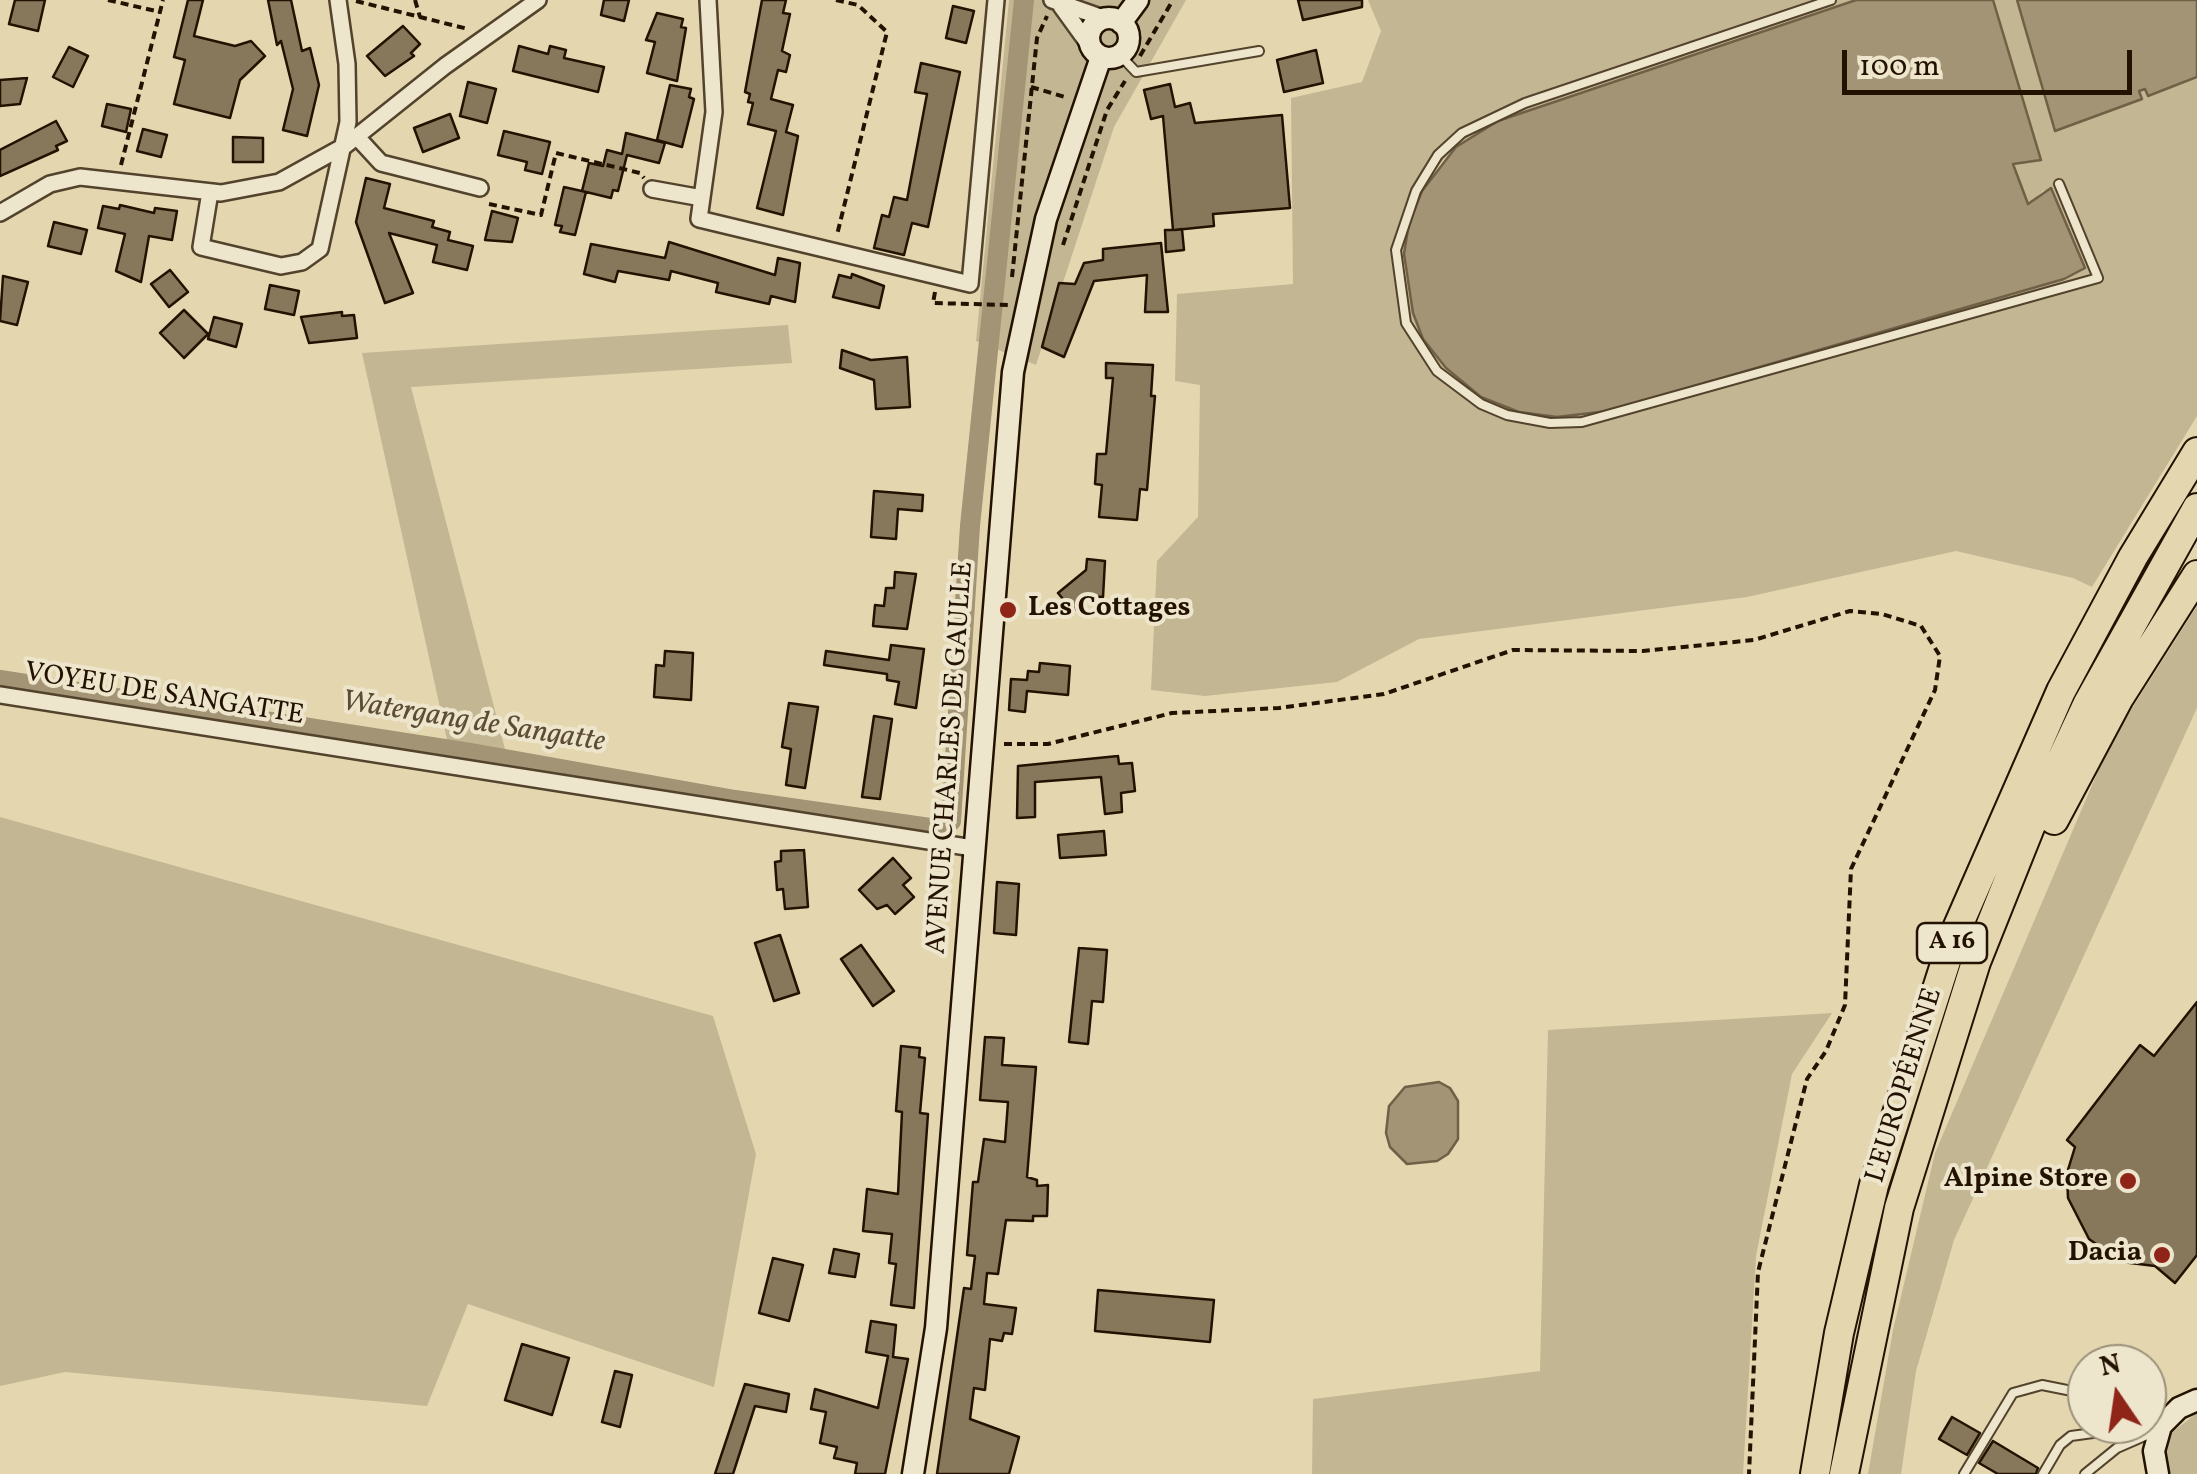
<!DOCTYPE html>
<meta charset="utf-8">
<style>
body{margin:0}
#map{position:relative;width:2197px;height:1474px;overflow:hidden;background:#e4d7b0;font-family:Vollkorn,serif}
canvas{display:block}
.north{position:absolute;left:2067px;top:1344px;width:100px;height:100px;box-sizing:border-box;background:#ede5cc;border:2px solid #9c917a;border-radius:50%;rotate:347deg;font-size:28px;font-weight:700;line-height:40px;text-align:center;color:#231200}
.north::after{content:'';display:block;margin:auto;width:35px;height:45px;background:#8f2418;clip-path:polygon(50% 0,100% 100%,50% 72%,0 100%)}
.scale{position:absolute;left:1842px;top:50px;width:290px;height:45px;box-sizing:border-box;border:5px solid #231200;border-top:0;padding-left:12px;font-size:30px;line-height:35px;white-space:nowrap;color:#231200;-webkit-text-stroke:8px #ede5cc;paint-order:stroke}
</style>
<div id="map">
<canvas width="2197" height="1474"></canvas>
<div class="north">N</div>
<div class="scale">100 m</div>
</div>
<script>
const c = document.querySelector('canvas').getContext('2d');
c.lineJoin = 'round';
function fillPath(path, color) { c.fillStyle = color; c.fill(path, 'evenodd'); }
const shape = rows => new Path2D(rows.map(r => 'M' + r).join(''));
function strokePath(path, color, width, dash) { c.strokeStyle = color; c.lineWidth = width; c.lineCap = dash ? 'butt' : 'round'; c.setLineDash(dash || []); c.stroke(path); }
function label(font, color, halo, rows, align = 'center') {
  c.font = font + ' Vollkorn,serif'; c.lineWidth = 8; c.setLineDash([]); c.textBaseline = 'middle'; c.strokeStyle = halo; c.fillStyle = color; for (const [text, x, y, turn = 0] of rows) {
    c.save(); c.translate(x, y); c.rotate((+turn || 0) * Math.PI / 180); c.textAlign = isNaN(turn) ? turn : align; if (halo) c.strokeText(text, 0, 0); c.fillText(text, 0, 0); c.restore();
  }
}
fillPath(shape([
 [1009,0,1186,0,1114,127,1036,365,976,341],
 [1368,0,1856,0,1498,121,1456,147,1437,167,1422,191,1406,238,1404,269,1418,326,1430,350,1467,387,1499,406,1538,416,1608,411,2079,272,2044,190,2028,205,2012,163,2034,162,1993,0,2017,0,2055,131,2141,99,2139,91,2145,89,2149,96,2197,77,2197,416,2092,587,2073,578,1956,551,1747,597,1419,639,1337,682,1205,696,1151,690,1157,561,1198,517,1200,385,1175,381,1177,294,1293,284,1291,98,1362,82,1381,31],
 [788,325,792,363,411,387,506,753,448,744,362,353],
 [2197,606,2197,708,1954,1240,1916,1371,1901,1474,1868,1474,1893,1330,1935,1153,2110,743],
 [0,817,713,1016,756,1154,714,1387,468,1304,427,1406,65,1372,0,1386],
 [1832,1013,1792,1074,1756,1256,1743,1474,1312,1474,1313,1399,1540,1371,1548,1030],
 [2197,1413,2197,1474,2170,1474,2165,1455,2170,1434]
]), '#c3b692');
const water = shape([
 [1856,0,1993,0,2041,160,2013,164,2028,204,2051,188,2085,268,2064,279,1608,411,1557,417,1519,412,1481,397,1446,368,1423,339,1413,313,1404,254,1409,223,1422,191,1456,147,1498,121,1856,0],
 [2017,0,2197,0,2197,77,2148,96,2145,89,2139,91,2142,99,2055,131,2017,0],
 [1439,1082,1450,1088,1458,1101,1458,1139,1448,1154,1437,1161,1407,1164,1390,1147,1386,1133,1389,1106,1405,1087,1439,1082]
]);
fillPath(water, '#a29474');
strokePath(water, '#6f6046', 2.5);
strokePath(shape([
 [0,680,470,753,735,800,937,829,951,821,970,526,1024,0]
]), '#a29474', 20);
const building = shape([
 [15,0,45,0,38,31,9,24,15,0],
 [188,0,203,0,194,36,235,46,251,41,265,56,240,80,230,118,174,104,185,60,174,57,188,0],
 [268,0,291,0,302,51,310,48,319,85,307,136,283,130,293,89,281,41,277,45,268,0],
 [604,0,629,0,624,21,601,15,604,0],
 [762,0,786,0,783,13,790,14,782,51,790,55,786,72,778,70,771,99,793,105,786,132,798,136,783,215,757,208,776,131,748,124,753,103,748,102,750,94,745,92,762,0],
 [1298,0,1362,0,1362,7,1303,20,1298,0],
 [953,6,974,11,966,43,946,38,953,6],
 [657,13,683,19,681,27,686,28,677,81,647,73,655,42,646,40,657,13],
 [403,26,420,44,411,53,414,56,385,76,367,56,403,26],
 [519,46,548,54,550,46,566,50,564,58,604,67,598,92,513,71,519,46],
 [69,47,88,56,73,87,53,77,69,47],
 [1316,50,1323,83,1284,92,1277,60,1316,50],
 [921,63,960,72,928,227,912,223,904,255,874,248,882,215,889,217,894,197,907,200,927,94,915,92,921,63],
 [27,78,20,104,0,106,0,80,27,78],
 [468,82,496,89,487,123,460,116,468,82],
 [1170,84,1175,107,1190,103,1195,123,1282,115,1290,208,1213,214,1214,226,1175,230,1182,229,1184,250,1166,252,1165,230,1173,230,1163,116,1151,119,1144,90,1170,84],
 [670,85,691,89,689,97,694,99,682,147,657,140,670,85],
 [107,104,131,109,126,132,102,126,107,104],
 [450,114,459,138,423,152,414,128,450,114],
 [56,121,67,141,56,146,58,150,0,176,0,150,56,121],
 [143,129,167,135,161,157,137,151,143,129],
 [504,131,550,142,542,174,525,170,527,162,498,155,504,131],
 [626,133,665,143,659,163,627,155,618,191,613,190,611,198,582,191,589,163,603,166,607,150,622,154,626,133],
 [233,137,263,138,263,162,233,162,233,137],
 [366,178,390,184,384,208,434,221,432,227,450,232,448,240,473,246,467,270,433,262,437,245,389,233,413,293,385,303,356,222,366,178],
 [564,187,586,192,575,235,560,232,562,226,555,225,564,187],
 [120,205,154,213,155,208,177,211,172,240,149,236,141,282,116,271,125,234,98,228,103,206,119,209,120,205],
 [492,211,518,218,512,242,485,240,492,211],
 [54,222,87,230,81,254,48,246,54,222],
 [669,242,775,275,778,258,800,263,795,302,771,296,769,304,716,292,718,283,671,271,669,280,618,271,615,282,584,274,591,244,665,258,669,242],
 [1161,243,1168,312,1145,312,1147,275,1094,281,1064,357,1042,347,1059,283,1075,284,1084,263,1103,260,1103,249,1161,243],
 [170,270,188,292,169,307,151,284,170,270],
 [852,274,884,286,879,308,833,297,839,275,851,278,852,274],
 [3,276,28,282,17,325,0,321,3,276],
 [270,285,299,291,294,315,265,309,270,285],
 [184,310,208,334,184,358,160,333,184,310],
 [342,312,342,316,354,315,357,338,309,343,301,317,342,312],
 [214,317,242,324,236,347,208,339,214,317],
 [842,350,871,360,907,357,910,407,876,409,874,380,840,368,842,350],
 [1106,363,1153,365,1151,396,1155,396,1147,490,1140,489,1137,520,1099,517,1102,485,1095,484,1097,454,1106,454,1113,378,1106,378,1106,363],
 [874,491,923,495,922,511,898,509,896,539,871,537,874,491],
 [1087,559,1105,561,1103,597,1090,596,1073,611,1058,593,1086,570,1087,559],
 [895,572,916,574,907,629,873,626,875,605,884,606,886,588,894,588,895,572],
 [891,645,924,649,916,708,895,704,899,682,887,680,887,674,824,665,826,651,889,660,891,645],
 [665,651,693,653,691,700,654,697,656,665,664,666,665,651],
 [1040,663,1070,666,1068,695,1027,691,1025,712,1009,710,1011,679,1027,680,1028,671,1039,672,1040,663],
 [789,703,818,707,805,788,786,785,791,749,782,747,789,703],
 [874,716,892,719,880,799,862,797,874,716],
 [1118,756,1119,764,1132,763,1135,791,1121,793,1122,812,1105,814,1101,777,1035,782,1035,817,1017,818,1018,766,1118,756],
 [1104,831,1106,855,1060,858,1058,835,1104,831],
 [804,850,808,907,785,909,783,889,777,890,775,862,781,861,781,851,804,850],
 [893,858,911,878,903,885,914,897,895,914,887,905,877,909,859,890,893,858],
 [997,882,1019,884,1016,935,994,933,997,882],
 [780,935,799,993,774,1001,755,943,780,935],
 [861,945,894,991,873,1006,841,959,861,945],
 [1079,948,1107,950,1103,1002,1092,1001,1088,1044,1069,1042,1079,948],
 [2197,1002,2197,1255,2175,1283,2155,1266,2122,1262,2089,1239,2068,1198,2067,1173,2075,1147,2067,1140,2140,1045,2154,1056,2197,1002],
 [985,1037,1004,1038,1002,1065,1036,1067,1027,1177,1037,1180,1037,1186,1048,1185,1047,1216,1033,1216,1033,1221,1006,1220,998,1274,987,1273,984,1304,1016,1308,1012,1334,1004,1333,1002,1341,990,1339,985,1390,974,1388,970,1419,1019,1437,1009,1474,937,1474,964,1288,971,1289,975,1256,967,1255,973,1182,978,1182,984,1139,1005,1142,1008,1102,980,1100,985,1037],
 [901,1046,920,1048,919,1057,925,1058,920,1113,928,1114,914,1308,891,1305,896,1264,889,1263,892,1234,863,1231,867,1189,898,1194,902,1112,896,1111,901,1046],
 [834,1249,859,1254,855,1277,829,1273,834,1249],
 [773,1258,803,1265,789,1321,759,1313,773,1258],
 [1098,1290,1214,1300,1210,1342,1095,1331,1098,1290],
 [871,1321,896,1325,893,1357,908,1359,885,1474,855,1474,857,1463,834,1458,837,1447,820,1443,826,1412,811,1409,815,1389,878,1408,888,1356,866,1352,871,1321],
 [522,1344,569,1358,552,1415,505,1400,522,1344],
 [615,1371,632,1375,620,1427,602,1422,615,1371],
 [745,1384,789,1394,786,1412,755,1406,733,1474,715,1474,745,1384],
 [1952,1417,1980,1433,1967,1455,1939,1439,1952,1417],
 [1993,1441,2038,1468,2036,1474,1998,1474,1979,1463,1993,1441]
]);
fillPath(building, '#87785c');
strokePath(building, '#231200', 2.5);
const service = shape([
 [1831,0,1525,103,1462,133,1438,155,1416,191,1396,250,1406,323,1437,371,1481,404,1507,415,1550,423,1582,422,2098,278,2059,184],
 [1120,55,1136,72,1259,51],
 [2147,1416,2165,1416],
 [1964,1474,2013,1393,2042,1385,2087,1394],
 [2043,1474,2060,1445,2071,1436,2159,1424],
 [2085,1474,2117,1448,2156,1431]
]);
const minor = shape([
 [708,0,714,112,699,219,970,284,996,0],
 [1052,0,1106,19],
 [1061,6,1090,46],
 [357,137,381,163,480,188],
 [652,189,702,198],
 [210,192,201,247,281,266,302,262,320,249,348,122,347,64,338,0],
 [0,213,50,184,80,177,221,193,279,182,346,145,445,66,538,0],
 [0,695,973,848]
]);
const secondary = shape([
 '1089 38a20 20 0 1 1 40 0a20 20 0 1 1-40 0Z',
 [1121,23,1138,0],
 [913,1474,936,1328,1013,372,1046,219,1101,57],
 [2158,1474,2154,1451,2161,1426,2179,1408,2197,1400]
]);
const motorway = shape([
 [2054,820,2119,698,2197,575],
 [1815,1474,1839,1333,1874,1185,1955,933,2061,691,2133,557,2197,452],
 [1844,1474,1899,1208,1976,962,2030,827,2088,703,2197,508]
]);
strokePath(service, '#53432c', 12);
strokePath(minor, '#53432c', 20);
strokePath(secondary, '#231200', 25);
strokePath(motorway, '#231200', 32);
strokePath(shape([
 [108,0,160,12],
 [415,0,420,17],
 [836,0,858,5,887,32,837,235],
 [356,1,468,29],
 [1140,56,1173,0],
 [1031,87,1065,97],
 [121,165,163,0],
 [489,204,541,215,556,153,640,173,644,178],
 [1063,245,1107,110,1125,81],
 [1012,277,1037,38,1047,16],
 [935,292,933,303,1008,305],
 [1004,744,1048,744,1172,713,1279,708,1384,694,1513,650,1643,651,1754,640,1850,611,1882,614,1921,626,1940,656,1935,690,1851,869,1845,1005,1826,1051,1807,1079,1758,1272,1749,1474]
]), '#231200', 4, [8, 5]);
strokePath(service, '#ede5cc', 8);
strokePath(minor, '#ede5cc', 15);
strokePath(secondary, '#ede5cc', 20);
strokePath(motorway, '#e4d7b0', 28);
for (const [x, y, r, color] of [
 [1008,610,10,"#8f2418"],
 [2128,1181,10,"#8f2418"],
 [2162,1255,10,"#8f2418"]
]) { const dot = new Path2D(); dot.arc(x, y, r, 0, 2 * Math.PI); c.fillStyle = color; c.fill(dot); strokePath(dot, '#ede5cc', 4); }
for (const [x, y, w] of [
 [1952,943,70]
]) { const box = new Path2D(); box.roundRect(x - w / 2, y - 20, w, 40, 8); c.fillStyle = '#ede5cc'; c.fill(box); strokePath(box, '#231200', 2.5); }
label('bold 25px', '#231200', null, [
 ["A 16",1952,943]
]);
label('bold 28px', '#231200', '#ede5cc', [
 ["Les Cottages",1028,610,"left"],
 ["Alpine Store",2108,1181],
 ["Dacia",2142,1255]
], 'right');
label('28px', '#231200', '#ede5cc', [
 ["VOYEU DE SANGATTE",164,696,9],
 ["AVENUE CHARLES DE GAULLE",952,758,-86],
 ["L'EUROPÉENNE",1906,1086,-73]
]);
label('italic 30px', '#5c4c34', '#ede5cc', [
 ["Watergang de Sangatte",473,724,9]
]);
</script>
